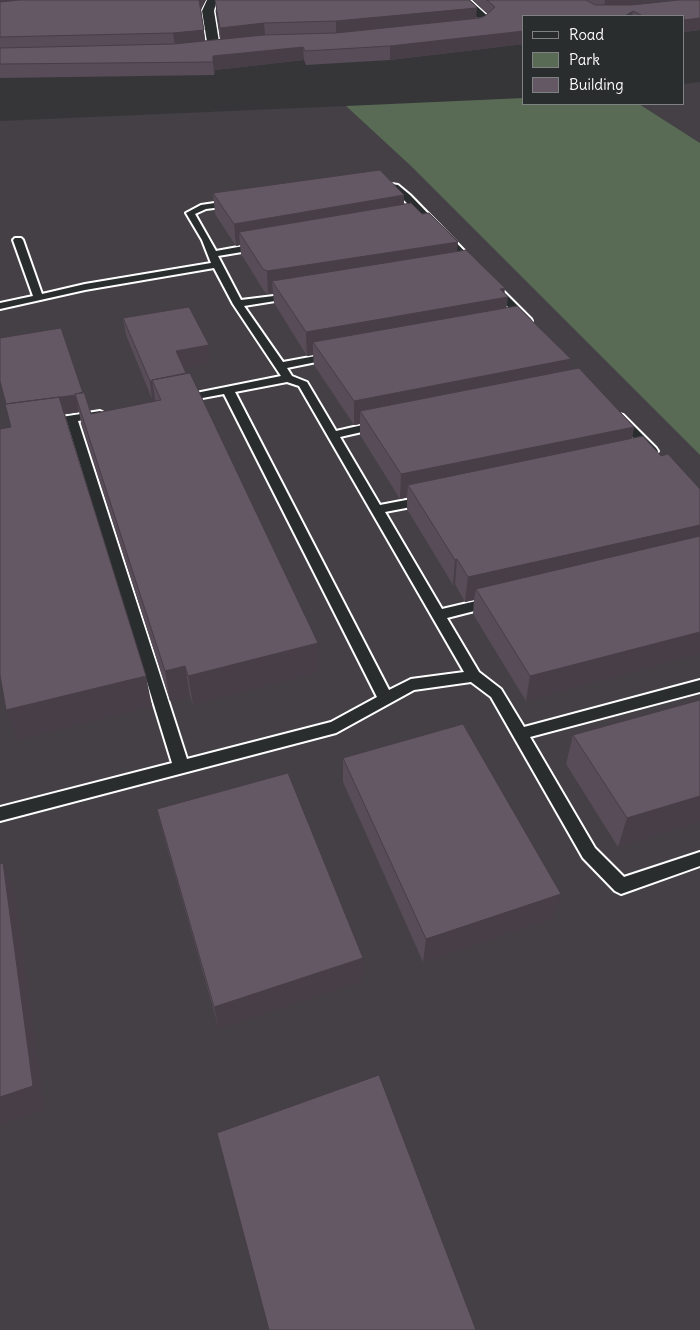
<!DOCTYPE html>
<style>
body{margin:0}
#map{position:relative;width:700px;height:1330px;overflow:hidden;background:#363639;font-family:Delius,sans-serif}
canvas{display:block}
.legend{position:absolute;left:522px;top:15px;width:162px;height:90px;box-sizing:border-box;background:#2a2d2e;border:1px solid #7f8182;margin:0;padding:6px 9px;list-style:none;font-size:15px;color:#fff}
.legend li{display:flex;align-items:center;gap:10px;height:25px}
.legend b{width:25px;border:1px solid #7f8182}
</style>
<div id="map">
<canvas width="700" height="1330"></canvas>
<ul class="legend">
<li><b style="height:6px;background:#2a2d2e"></b>Road</li>
<li><b style="height:14px;background:#596b55"></b>Park</li>
<li><b style="height:14px;background:#655865"></b>Building</li>
</ul>
</div>
<script>
const c = document.querySelector('canvas').getContext('2d');
c.lineJoin = 'round';
function fillPath(path, color) { c.fillStyle = color; c.fill(path, 'evenodd'); }
const shape = rows => new Path2D(rows.map(r => 'M' + r).join(''));
function strokePath(path, color, width, dash) { c.strokeStyle = color; c.lineWidth = width; c.lineCap = dash ? 'butt' : 'round'; c.setLineDash(dash || []); c.stroke(path); }
fillPath(shape([
 [700,82,700,143,639,104,684,104,684,84],
 [346,106,412,167,700,455,700,1330,0,1330,0,121]
]), '#444046');
fillPath(shape([
 [524,98,524,104,639,104,700,143,700,455,412,167,346,106]
]), '#596b55');
const lane = shape([
 [379,182,398,185,410,195,476,263,476,267,470,267,393,189,376,187,376,183,379,182],
 [235,200,238,201,238,205,206,209,195,214,216,251,260,243,265,246,260,249,218,256,241,300,298,293,298,297,294,298,244,306,283,362,332,353,336,354,337,356,336,358,287,368,292,376,307,382,336,431,380,421,386,425,384,427,340,437,380,505,427,496,433,500,432,503,385,512,442,609,493,597,498,599,500,602,498,605,447,618,479,672,501,689,524,727,700,680,700,692,530,737,595,848,624,877,700,852,700,866,621,894,615,891,583,858,491,697,471,682,414,690,336,733,0,821,0,807,172,763,67,422,46,426,42,424,40,422,42,420,100,411,106,414,100,417,78,421,187,759,331,722,377,697,224,394,181,402,175,399,181,396,281,376,233,304,214,268,85,290,0,309,0,303,33,296,13,240,15,238,21,238,23,240,42,294,85,284,211,263,202,240,186,213,201,205,235,200],
 [287,382,299,386,464,672,411,679,389,690,235,392,287,382],
 [493,283,496,284,531,319,532,321,531,323,523,323,490,288,488,286,493,283],
 [619,414,623,415,656,448,658,451,656,454,648,454,615,419,613,417,619,414]
]);
const street = shape([
 [207,0,220,0,216,3,214,11,220,48,214,52,208,48,202,11,207,0],
 [458,0,470,0,492,20,483,28,451,30,449,28,451,26,476,23,479,20,458,0]
]);
strokePath(lane, '#fff', 4);
strokePath(street, '#fff', 3);
fillPath(lane, '#2a2d2e');
fillPath(street, '#2a2d2e');
fillPath(shape([
 [0,0,206,0,201,10,205,41,220,39,215,0,476,18,485,16,488,14,473,0,700,0,700,30,684,32,684,16,524,16,524,44,390,60,306,65,304,60,215,70,214,75,0,78],
 [213,193,404,195,404,204,504,294,506,308,571,359,569,370,634,427,632,438,661,456,700,489,700,654,526,701,473,614,474,600,465,602,455,584,453,585,407,509,407,497,400,499,360,435,360,424,354,425,314,365,313,355,307,356,274,303,273,293,268,294,264,291,241,254,240,245,236,246,215,214],
 [123,318,211,363,183,368,319,672,193,705,190,696,170,701,81,422,79,412,65,414,152,706,16,740,11,427,83,393,91,414,155,402,155,398,152,399,126,335],
 [700,700,700,822,618,847,566,764,573,735],
 [343,758,554,918,423,962,343,782],
 [157,809,363,958,363,981,219,1029,163,833],
 [217,1133,476,1330,269,1330]
]), '#574c57');
fillPath(shape([
 [0,0,78,0,0,7],
 [199,0,206,0,200,11],
 [605,0,700,0,603,11],
 [477,7,476,20,336,34,336,21],
 [633,11,632,16,625,16],
 [700,18,700,30,684,32,684,20],
 [264,23,265,36,221,41,220,28],
 [204,30,205,43,175,46,173,33],
 [524,31,524,44,390,60,390,46],
 [303,47,304,60,215,70,214,75,213,62,213,56],
 [404,195,403,216,239,232,240,245,236,246,234,224],
 [458,242,456,264,272,281,273,293,268,294,267,271],
 [505,288,504,298,508,297,505,320,313,342,313,355,307,356,306,332],
 [209,345,211,363,178,369,176,351],
 [571,359,567,383,360,411,360,424,354,425,354,401],
 [150,381,152,381,155,398,152,399],
 [76,395,79,412,10,422,6,404],
 [634,427,629,451,408,485,407,497,400,499,401,474],
 [700,525,700,548,476,589,474,600,465,602,468,577],
 [457,559,455,584,453,585,455,560],
 [700,632,700,654,526,701,530,676],
 [318,643,319,672,193,705,188,676],
 [185,666,190,696,170,701,165,671],
 [146,676,152,706,16,740,6,710],
 [700,796,700,822,618,847,627,818],
 [3,863,15,891,45,1110,0,1125],
 [561,894,554,918,423,962,426,939],
 [363,958,363,981,219,1029,214,1007]
]), '#473e47');
const building = shape([
 [19,0,199,0,204,30,173,33,0,37,0,2,19,0],
 [215,0,469,0,477,7,476,8,336,21,264,23,220,28,215,0],
 [487,0,586,0,595,5,632,5,679,0,700,0,700,18,684,20,684,16,643,16,633,11,625,16,524,16,524,31,390,46,305,51,303,47,213,56,213,62,0,64,0,48,174,44,264,35,336,33,480,18,485,16,495,7,487,0],
 [380,170,404,195,234,224,213,193,380,170],
 [411,203,422,214,429,213,458,242,267,271,263,269,239,232,411,203],
 [466,250,505,288,500,289,508,297,306,332,272,281,466,250],
 [517,306,571,359,354,401,313,342,517,306],
 [189,307,209,345,176,351,186,373,152,380,152,381,150,381,123,318,189,307],
 [61,328,83,393,75,394,76,395,6,404,0,381,0,338,61,328],
 [579,368,634,427,401,474,360,411,579,368],
 [190,373,318,643,188,676,185,666,165,671,75,394,84,392,91,414,161,400,152,380,190,373],
 [59,397,146,676,6,710,0,675,0,429,11,427,5,404,59,397],
 [643,436,661,456,668,454,700,489,700,525,468,577,457,559,455,560,408,485,643,436],
 [700,536,700,632,530,676,476,589,700,536],
 [700,700,700,796,627,818,573,735,700,700],
 [463,724,561,894,426,939,343,758,463,724],
 [288,773,363,958,214,1007,157,809,288,773],
 [3,863,33,1086,0,1097,0,864,3,863],
 [379,1075,476,1330,269,1330,217,1133,379,1075]
]);
fillPath(building, '#655865');
strokePath(building, '#473e47', 1);
</script>
